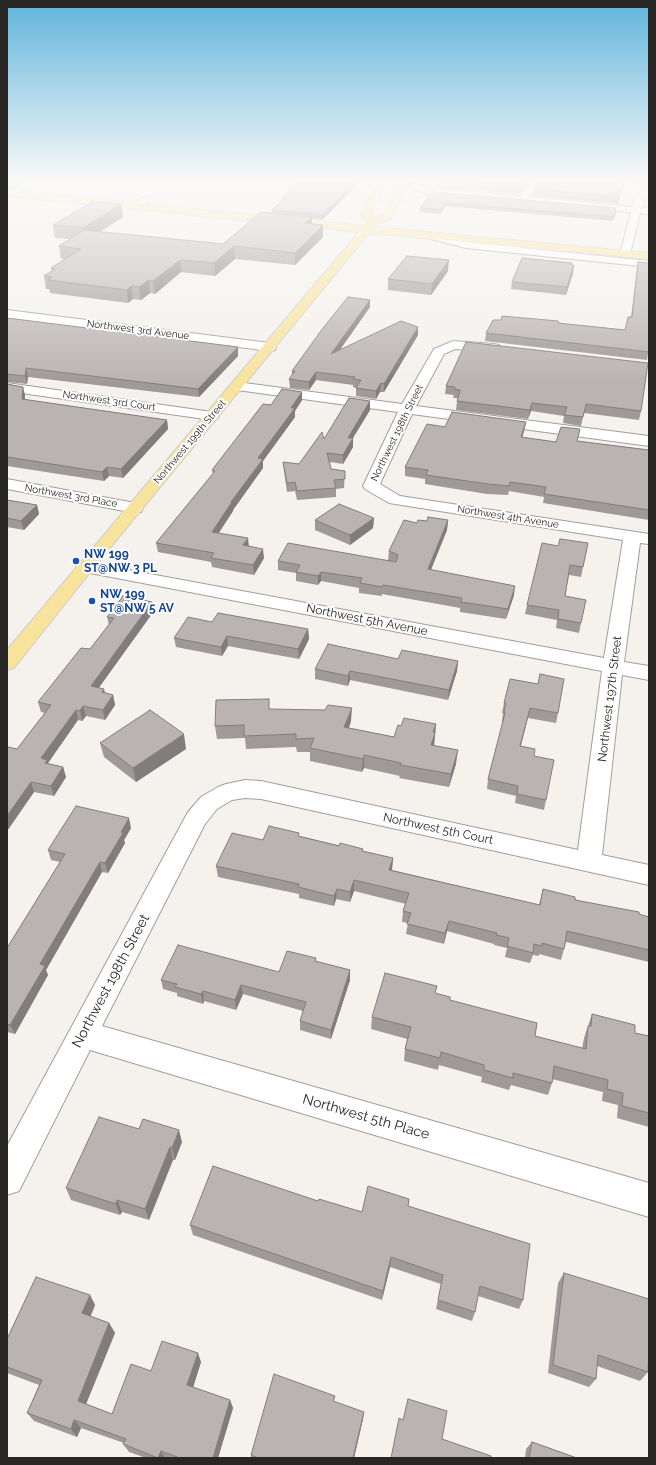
<!DOCTYPE html>
<style>
body{margin:0}
#map{position:relative;width:656px;height:1465px;overflow:hidden;background:#f5f2ee;font-family:Raleway,sans-serif}
canvas{display:block}
.frame{position:absolute;inset:0;border:8px solid #282725;pointer-events:none}
</style>
<div id="map">
<canvas width="656" height="1465"></canvas>
<div class="frame"></div>
</div>
<script>
const c = document.querySelector('canvas').getContext('2d');
c.lineJoin = 'round';
function fillPath(path, color) { c.fillStyle = color; c.fill(path, 'evenodd'); }
const shape = rows => new Path2D(rows.map(r => 'M' + r).join(''));
function strokePath(path, color, width, dash) { c.strokeStyle = color; c.lineWidth = width; c.lineCap = dash ? 'butt' : 'round'; c.setLineDash(dash || []); c.stroke(path); }
function label(font, color, halo, rows, align = 'center') {
  c.font = font + ' Raleway,sans-serif'; c.lineWidth = 4; c.setLineDash([]); c.textBaseline = 'middle'; c.strokeStyle = halo; c.fillStyle = color; for (const [text, x, y, turn = 0] of rows) {
    c.save(); c.translate(x, y); c.rotate((+turn || 0) * Math.PI / 180); c.textAlign = isNaN(turn) ? turn : align; if (halo) c.strokeText(text, 0, 0); c.fillText(text, 0, 0); c.restore();
  }
}
fillPath(shape([
 [7,179,36,179,7,191]
]), '#32b3ca');
const street = shape([
 [417,179,426,179,422,186,429,188,520,196,535,179,543,179,529,197,632,207,634,201,646,184,649,183,649,193,642,207,649,208,649,214,640,213,630,254,625,257,620,254,631,212,429,194,414,190,413,184,417,179],
 [145,196,150,199,148,201,137,208,131,208,129,206,131,204,145,196],
 [432,233,466,242,649,261,649,267,466,248,428,238,427,236,432,233],
 [7,310,270,343,275,344,276,347,275,350,270,351,7,318,7,310],
 [453,341,494,344,499,345,500,348,499,351,494,352,455,349,444,354,416,406,649,436,649,446,412,414,380,484,400,496,649,534,649,544,640,543,624,662,649,666,649,680,622,675,602,855,649,865,649,885,261,799,245,798,232,800,217,809,205,824,102,1026,649,1183,649,1217,90,1050,19,1191,7,1195,7,1146,188,812,201,797,218,787,226,784,245,780,261,781,578,850,602,671,85,572,79,571,76,567,79,563,85,562,604,658,623,540,389,503,365,489,363,486,398,412,237,390,232,389,230,386,232,383,237,382,402,404,434,349,453,341],
 [7,383,212,412,217,413,219,416,217,419,212,420,7,391,7,383],
 [7,479,135,503,141,504,143,508,141,512,135,513,7,489,7,479]
]);
const primary = shape([
 [381,179,389,179,370,214,375,217,383,215,404,179,412,179,390,219,377,223,374,227,649,253,649,259,369,233,91,571,14,668,7,670,7,650,359,232,7,196,7,190,364,226,368,222,360,215,381,179]
]);
strokePath(street, '#a29f9b', 2);
strokePath(primary, '#d0cfcf', 2);
fillPath(street, '#fff');
fillPath(primary, '#f8e39d');
fillPath(shape([
 [305,179,361,179,361,181,322,220,312,219,312,224,323,237,295,265,235,259,215,276,181,272,155,294,150,293,141,300,133,299,128,303,50,293,49,289,46,289,44,276,52,271,51,268,65,259,61,259,59,246,69,239,55,238,53,225,121,204,123,217,100,232,223,244,272,213,272,210,282,201,282,197],
 [533,179,519,194,438,187,439,180],
 [541,179,649,179,649,183,649,182,644,185,624,182,618,204,532,196,533,189],
 [432,192,616,212,613,221,445,206,440,214,419,212,420,208],
 [638,262,649,263,649,355,648,354,647,360,485,341,486,333,501,320,558,323,625,330,631,317,637,270],
 [572,263,572,265,573,273,566,295,511,289,512,282],
 [448,271,431,295,388,290,388,279],
 [370,300,370,307,340,350,418,335,384,392,380,392,376,399,356,396,356,388,353,387,353,385,316,380,309,390,290,388,289,379,292,376,292,371],
 [7,318,238,347,238,356,199,397,28,377,27,384,7,382],
 [7,384,25,395,25,400,167,420,168,429,123,478,109,476,104,481,7,466],
 [446,386,641,411,639,420,584,413,581,426,563,423,564,416,531,411,528,419,456,410,457,401,458,398,453,398,454,395,445,394],
 [302,392,302,400,295,411,295,417,263,461,263,468,233,510,233,511,219,533,249,546,264,558,254,575,212,567,211,562,158,552,156,543,213,474,212,470,271,405],
 [370,401,370,410,353,438,353,447,343,464,330,462,331,469,345,471,344,488,336,489,336,497,297,500,295,491,287,492,284,471,283,462,299,464,324,439],
 [526,422,524,431,522,437,556,442,578,441,649,450,649,520,543,503,544,497,509,491,508,495,487,494,425,484,425,479,405,476,405,467,445,427],
 [7,500,37,505,39,514,24,530,7,527],
 [374,518,373,528,350,545,315,530,315,520],
 [448,520,447,530,431,570,514,595,506,619,460,612,460,608,382,594,382,596,359,593,359,588,321,581,318,585,296,581,296,573,278,570,278,561,388,560,389,551,417,523,427,521],
 [588,543,581,577,569,575,565,596,581,623,579,633,556,628,557,620,525,614,527,605,558,546],
 [154,611,99,687,105,693,113,695,115,705,105,720,86,716,82,721,78,720,48,763,48,764,63,767,66,777,54,796,34,792,7,831,7,748,17,749,45,713,41,712,38,702,90,649,109,625,107,617],
 [212,622,308,629,309,639,299,659,228,646,222,656,176,647,174,638],
 [398,659,458,661,457,671,448,700,350,680,348,686,315,679,315,669],
 [504,703,558,713,556,723,528,718,521,746,534,756,546,800,544,810,515,803,516,796,487,789,488,779,503,723,502,722,503,713,502,713],
 [269,709,351,721,349,728,394,737,401,726,436,724,434,745,456,764,449,787,399,778,400,776,364,768,362,772,310,761,310,752,297,752,296,747,246,749,245,738,217,739,215,726],
 [100,743,186,749,136,782,104,757],
 [131,828,124,840,125,843,108,873,102,872,46,970,48,975,15,1034,7,1032,7,948,60,862,51,860,48,850],
 [299,836,393,858,392,870,539,905,543,889,575,900,649,917,649,962,566,942,564,949,561,960,539,954,539,956,533,955,530,963,505,957,507,948,494,945,494,944,447,931,444,944,406,934,408,923,402,922,403,911,406,904,354,891,350,902,336,899,334,906,299,898,299,894,218,877,216,866,263,840],
 [316,958,316,961,350,970,350,980,331,1039,300,1030,300,1021,303,1011,243,994,236,1010,204,1001,203,1004,177,996,177,993,163,989,161,980,279,972],
 [436,993,450,1000,535,1036,582,1049,584,1038,592,1014,635,1033,649,1036,649,1127,617,1118,618,1105,602,1101,603,1092,552,1079,552,1083,548,1095,511,1085,509,1090,481,1082,482,1077,439,1065,438,1070,404,1061,405,1049,407,1039,371,1029,372,1017],
 [182,1142,175,1160,173,1160,149,1220,122,1212,120,1215,71,1200,66,1188],
 [409,1199,408,1206,523,1300,519,1309,478,1296,475,1312,472,1321,436,1309,441,1284,390,1267,382,1300,193,1235,190,1225,318,1201,362,1212],
 [564,1273,648,1372,640,1381,597,1366,596,1379,589,1387,548,1373,558,1283],
 [90,1295,95,1305,90,1316,109,1323,115,1333,86,1404,112,1414,151,1371,201,1362,193,1387,230,1400,233,1408,218,1458,146,1458,129,1452,123,1444,124,1443,81,1428,77,1437,34,1421,27,1413,39,1385,7,1373,7,1339],
 [335,1396,334,1401,363,1419,354,1458,251,1458,251,1455],
 [532,1442,577,1458,525,1458,526,1449]
]), '#9f9a99');
fillPath(shape([
 [358,179,361,179,361,181,322,220,322,215],
 [528,179,533,179,519,194,520,188],
 [625,179,624,182,618,204,619,197],
 [645,179,649,179,649,182,644,185],
 [445,203,445,206,440,214,440,210],
 [121,204,123,217,85,241,83,228],
 [312,217,312,229,305,223],
 [323,225,323,237,295,265,295,253],
 [234,246,235,259,215,276,214,263],
 [180,260,181,272,155,294,153,281],
 [449,260,448,271,431,295,432,284],
 [574,265,573,273,566,295,567,287],
 [149,280,150,293,141,300,139,287],
 [131,286,133,299,128,303,127,290],
 [370,300,370,307,331,362,331,354],
 [418,327,418,335,384,392,384,384],
 [238,347,238,356,199,397,198,389],
 [26,368,28,377,27,384,25,376],
 [316,372,316,380,309,390,309,382],
 [381,383,380,392,376,399,376,391],
 [23,387,25,395,24,408,22,399],
 [302,392,302,400,295,411,295,417,263,461,263,468,233,510,233,511,213,541,212,532,258,458],
 [370,401,370,410,348,446,348,438],
 [532,403,531,411,528,419,530,410],
 [167,420,168,429,123,478,121,469],
 [526,422,524,431,520,446,521,437],
 [353,438,353,447,343,464,343,455],
 [107,467,109,476,104,481,102,472],
 [37,505,39,514,24,530,21,521],
 [374,518,373,528,350,545,350,535],
 [448,520,447,530,427,579,428,569],
 [248,538,249,547,243,545],
 [263,549,264,558,254,575,253,565],
 [321,572,321,581,318,585,318,576],
 [515,586,514,595,506,619,508,609],
 [152,602,154,611,93,696,91,686],
 [308,629,309,639,299,659,298,649],
 [227,636,228,646,222,656,221,647],
 [458,661,457,671,448,700,449,690],
 [350,671,350,680,348,686,348,676],
 [104,689,107,699,102,692],
 [113,695,115,705,105,720,103,710],
 [83,706,86,716,82,721,80,711],
 [352,708,351,721,344,741,344,727],
 [76,710,78,720,48,763,50,770,41,758],
 [436,724,434,746,430,758,433,732],
 [184,734,186,749,136,782,133,768],
 [458,750,456,764,449,787,451,774],
 [364,755,364,768,362,772,363,759],
 [63,767,66,777,54,796,51,786],
 [31,782,34,792,7,831,7,816],
 [129,818,131,828,124,840,125,843,108,873,105,863,121,832],
 [393,858,392,869,388,880,389,870],
 [100,862,102,872,46,970,48,975,15,1034,10,1025,40,964],
 [354,880,354,891,350,902,350,892],
 [337,889,336,899,334,906,334,896],
 [449,921,447,931,444,944,445,933],
 [350,970,350,980,331,1039,331,1030],
 [241,985,243,994,236,1010,235,1000],
 [203,991,204,1001,203,1004,201,994],
 [179,1130,182,1142,175,1160,172,1148],
 [170,1147,173,1160,149,1220,145,1209],
 [117,1200,122,1212,120,1215,116,1204],
 [391,1257,390,1267,382,1300,383,1291],
 [90,1295,95,1305,88,1323,82,1313],
 [109,1323,115,1333,84,1409,78,1401],
 [198,1353,201,1362,191,1394,187,1385],
 [230,1400,233,1408,218,1458,213,1458],
 [364,1412,363,1419,354,1458,353,1458],
 [74,1420,81,1428,77,1437,71,1429],
 [161,1451,165,1458,158,1458]
]), '#827d7d');
const building = shape([
 [305,179,358,179,322,215,272,210,286,198,282,197,305,179],
 [440,179,528,179,520,188,439,180,440,179],
 [541,179,625,179,619,197,533,189,541,179],
 [432,192,616,208,614,217,445,203,440,210,420,208,432,192],
 [92,202,121,204,83,228,53,225,92,202],
 [261,212,312,217,305,223,323,225,295,253,234,246,214,263,180,260,153,281,149,280,139,287,131,286,127,290,48,280,52,277,44,276,55,269,51,268,81,249,59,246,84,230,223,244,261,212],
 [407,256,449,260,432,284,388,279,407,256],
 [522,258,572,263,571,265,574,265,567,287,512,282,522,258],
 [638,262,649,263,649,352,486,333,493,320,501,320,502,316,558,321,558,323,625,330,628,317,632,317,638,262],
 [348,297,370,300,331,354,401,321,418,327,384,384,381,383,376,391,356,388,361,380,353,379,355,377,316,372,309,382,289,379,295,371,292,371,323,328,348,297],
 [7,318,238,347,198,389,26,368,25,376,7,374,7,318],
 [466,342,648,363,641,411,586,404,583,417,564,415,567,407,532,403,530,410,457,401,460,390,454,389,455,387,446,386,466,342],
 [7,384,23,387,22,399,167,420,121,469,107,467,102,472,7,457,7,384],
 [282,389,302,392,291,408,295,408,258,458,263,459,231,502,232,502,212,532,248,538,243,545,263,549,253,565,211,558,214,553,156,543,215,471,212,470,263,404,271,405,282,389],
 [349,398,370,401,348,438,353,438,343,455,327,453,331,469,345,471,345,479,334,480,336,488,297,491,295,482,287,483,283,462,299,464,322,432,324,439,349,398],
 [452,412,526,422,521,437,556,442,561,427,580,429,577,441,649,450,649,510,544,494,546,487,510,482,509,486,488,484,426,475,428,470,405,467,427,424,445,427,452,412],
 [7,500,37,505,21,521,7,518,7,500],
 [339,504,374,518,350,535,315,520,339,504],
 [428,517,448,520,428,569,515,586,508,609,461,602,462,598,383,585,382,587,360,583,362,578,321,572,318,576,296,572,300,565,278,561,288,543,396,562,398,555,389,551,404,520,417,523,418,520,427,521,428,517],
 [560,539,588,543,583,567,570,565,565,596,586,600,581,623,558,619,559,610,527,605,542,543,558,546,560,539],
 [123,596,152,602,91,686,104,689,102,692,113,695,103,710,83,706,80,711,76,710,41,758,47,760,45,763,63,767,51,786,31,782,7,816,7,748,8,747,17,749,51,705,38,702,81,648,90,649,114,618,107,617,123,596],
 [218,613,308,629,298,649,227,636,221,647,174,638,188,617,212,622,218,613],
 [328,644,398,659,402,650,458,661,449,690,350,671,348,676,315,669,328,644],
 [540,674,564,679,558,713,530,708,520,746,535,749,534,756,554,760,546,800,517,794,518,786,488,779,505,713,504,712,506,703,504,703,510,679,538,684,540,674],
 [269,699,269,709,325,710,328,705,352,708,344,727,394,737,398,725,401,726,404,718,436,724,433,732,435,733,431,745,458,750,451,774,400,765,401,763,364,755,363,759,310,748,314,738,296,739,296,734,244,736,244,725,215,726,216,700,269,699],
 [150,710,184,734,133,768,100,743,150,710],
 [76,806,129,818,121,832,123,833,105,863,100,862,40,964,45,966,10,1025,7,1024,7,948,65,854,48,850,76,806],
 [269,826,299,833,298,836,339,846,340,843,363,849,362,851,393,858,389,870,540,905,543,889,575,897,575,900,639,912,639,914,649,917,649,950,567,931,564,949,542,943,542,946,534,944,533,953,507,946,509,938,496,935,497,933,449,921,445,933,407,924,411,913,403,911,409,893,354,880,350,892,337,889,334,896,298,887,299,884,216,866,232,833,263,840,269,826],
 [178,945,279,972,287,951,316,958,315,961,350,970,331,1030,300,1021,306,1002,241,985,235,1000,203,991,201,994,175,987,177,984,161,980,178,945],
 [385,973,437,986,435,993,450,997,450,1000,537,1023,535,1036,586,1049,588,1026,591,1026,592,1014,635,1025,635,1033,649,1036,649,1113,622,1106,623,1093,607,1089,608,1080,554,1066,552,1083,513,1073,513,1078,484,1070,484,1065,441,1052,440,1058,405,1049,411,1027,372,1017,385,973],
 [99,1117,139,1129,143,1119,179,1130,172,1148,170,1147,145,1209,117,1200,116,1204,66,1188,99,1117],
 [213,1166,318,1201,319,1199,362,1212,368,1186,409,1199,408,1206,530,1244,523,1300,480,1286,475,1312,438,1300,443,1275,391,1257,383,1291,190,1225,213,1166],
 [564,1273,649,1299,649,1350,648,1372,598,1355,596,1379,553,1365,564,1273],
 [36,1277,90,1295,82,1313,109,1323,78,1401,112,1414,131,1364,151,1371,162,1341,198,1353,187,1385,230,1400,213,1458,180,1458,161,1451,158,1458,123,1444,126,1439,74,1420,71,1429,27,1413,42,1380,7,1367,7,1339,36,1277],
 [274,1374,335,1396,333,1401,364,1412,353,1458,258,1458,251,1455,274,1374],
 [408,1399,447,1411,442,1439,491,1456,491,1458,391,1458,399,1418,403,1420,408,1399],
 [532,1442,577,1458,529,1458,532,1442]
]);
fillPath(building, '#b9b3b2');
strokePath(building, '#827d7d', 1);
const sky = c.createLinearGradient(0, 0, 0, 384);
sky.addColorStop(0, '#5fb4dc');
sky.addColorStop(0.47, '#faf9f7');
sky.addColorStop(1, '#faf9f700');
c.fillStyle = sky;
c.fillRect(0, 0, 656, 384);
for (const [x, y, r, color] of [
 [76,561,4,"#1a4fb4"],
 [92,601,4,"#1a4fb4"]
]) { const dot = new Path2D(); dot.arc(x, y, r, 0, 2 * Math.PI); c.fillStyle = color; c.fill(dot); strokePath(dot, '#fff', 1.5); }
label('10px', '#282725', '#fff', [
 ["Northwest 3rd Avenue",138,330,7],
 ["Northwest 3rd Court",109,401,8],
 ["Northwest 198th Street",397,433,-64],
 ["Northwest 199th Street",190,442,-50],
 ["Northwest 3rd Place",71,496,10],
 ["Northwest 4th Avenue",508,517,9]
]);
label('bold 12px', '#164399', '#fff', [
 ["NW 199",84,554],
 ["ST@NW 3 PL",84,568],
 ["NW 199",100,594],
 ["ST@NW 5 AV",100,608]
], 'left');
label('12px', '#282725', '#fff', [
 ["Northwest 5th Avenue",367,620,11],
 ["Northwest 197th Street",610,699,-83],
 ["Northwest 5th Court",438,829,12]
]);
label('14px', '#282725', '#fff', [
 ["Northwest 198th Street",111,981,-62],
 ["Northwest 5th Place",366,1117,16]
]);
</script>
